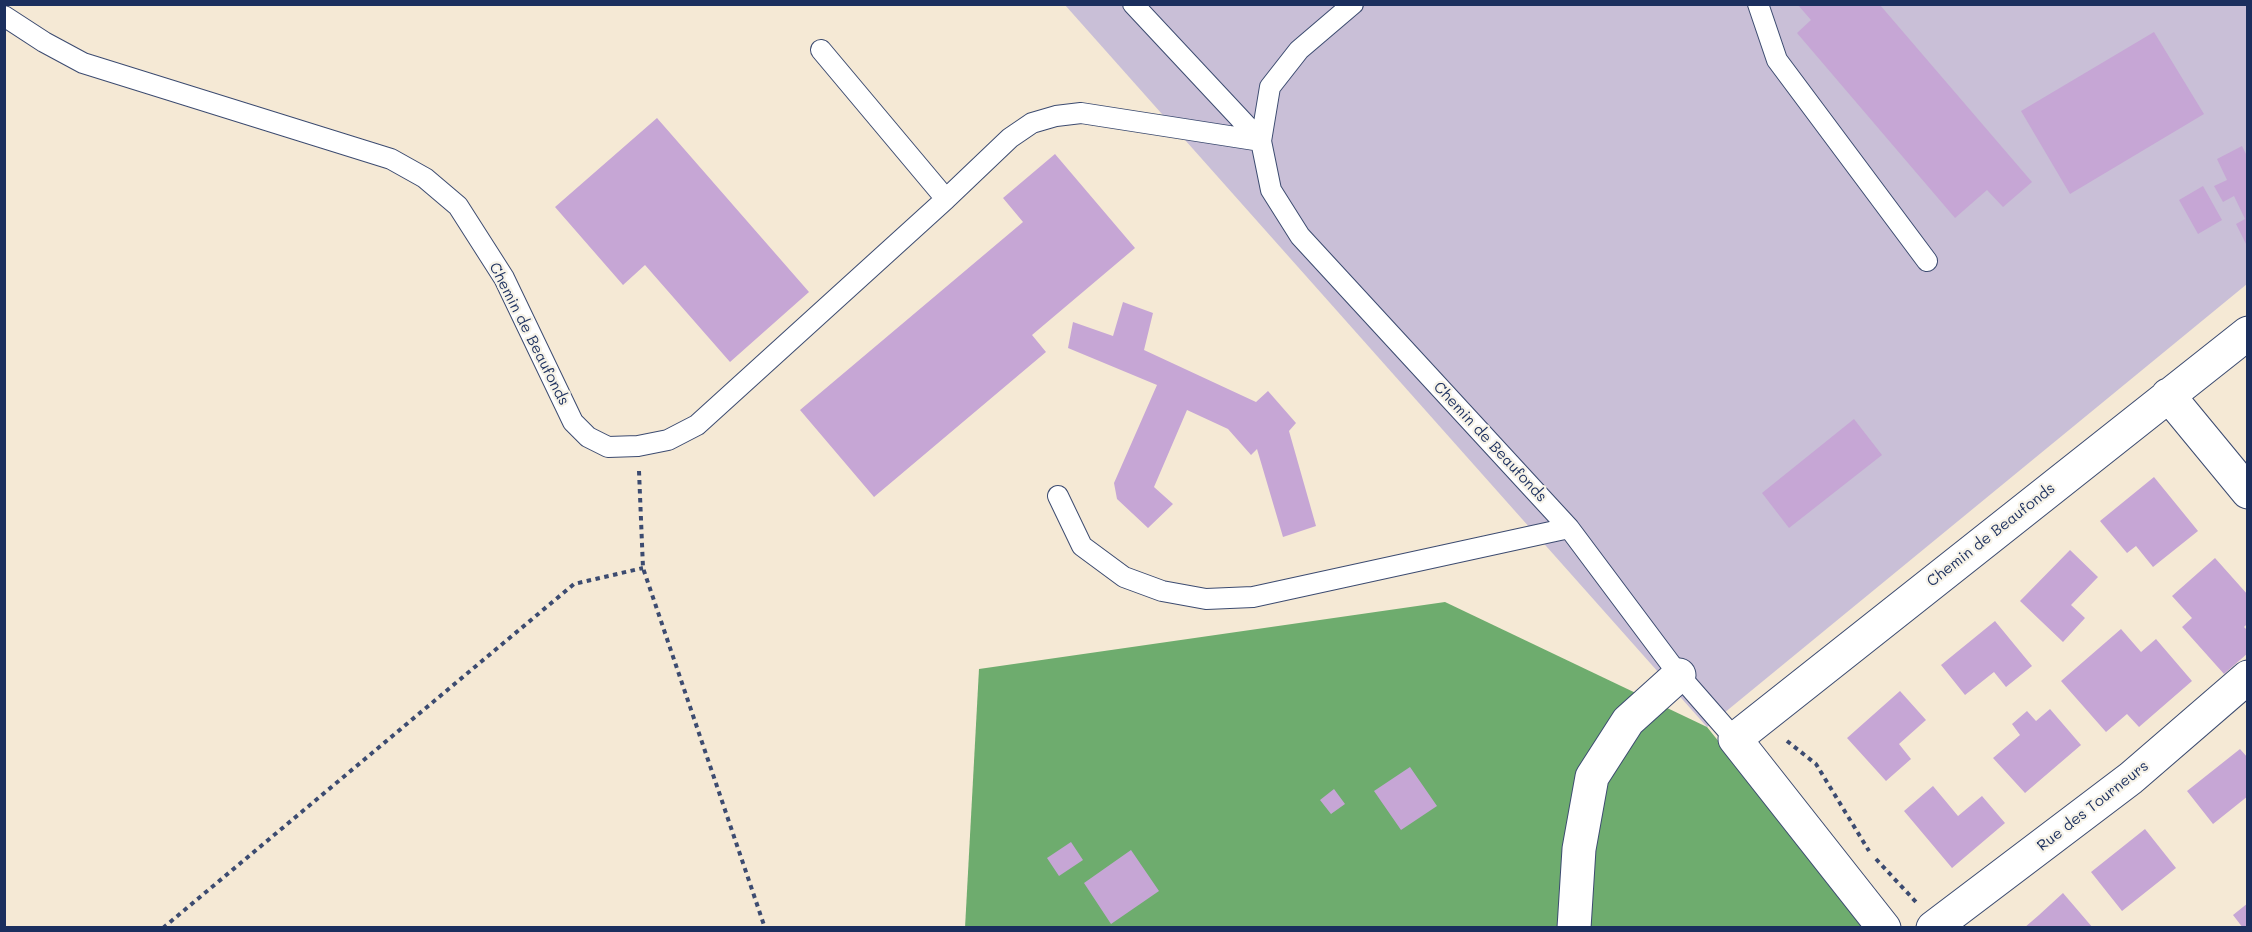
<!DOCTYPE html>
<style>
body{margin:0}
#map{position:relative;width:2252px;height:932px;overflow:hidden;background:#f5e9d5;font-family:Mali,sans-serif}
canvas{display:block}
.frame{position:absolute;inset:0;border:6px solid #1b2f5e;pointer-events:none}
</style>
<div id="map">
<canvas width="2252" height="932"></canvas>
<div class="frame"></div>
</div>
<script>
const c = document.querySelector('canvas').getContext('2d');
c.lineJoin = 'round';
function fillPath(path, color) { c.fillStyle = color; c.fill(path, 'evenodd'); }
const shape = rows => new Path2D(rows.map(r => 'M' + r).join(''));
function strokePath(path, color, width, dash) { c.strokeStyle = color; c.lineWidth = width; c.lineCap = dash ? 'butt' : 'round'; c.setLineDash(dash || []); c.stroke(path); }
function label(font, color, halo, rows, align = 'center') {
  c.font = font + ' Mali,sans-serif'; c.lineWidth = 4.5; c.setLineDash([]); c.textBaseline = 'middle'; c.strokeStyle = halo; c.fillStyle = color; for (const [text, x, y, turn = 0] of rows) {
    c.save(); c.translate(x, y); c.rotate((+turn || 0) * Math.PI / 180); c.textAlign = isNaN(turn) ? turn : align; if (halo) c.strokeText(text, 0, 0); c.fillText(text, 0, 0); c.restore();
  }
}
fillPath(shape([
 [1065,5,2247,5,2247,284,1707,727]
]), '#c9bfd7');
fillPath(shape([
 [1445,602,1707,727,1868,927,965,928,979,669]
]), '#6eac6e');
fillPath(shape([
 [1798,5,1880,5,2032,182,2003,207,1987,190,1955,218,1797,33,1811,20],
 [2154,32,2204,114,2070,194,2021,111],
 [657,118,809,292,730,362,645,265,623,285,555,207],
 [2242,146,2248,158,2248,248,2236,224,2245,219,2234,196,2223,202,2214,186,2227,180,2217,159],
 [1055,154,1135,248,1032,335,1046,352,874,497,800,410,1023,222,1003,198],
 [2203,186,2222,220,2198,234,2179,200],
 [1123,302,1153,313,1144,350,1256,402,1268,391,1296,423,1289,431,1316,526,1283,537,1257,449,1251,455,1228,429,1187,410,1154,487,1173,504,1148,528,1117,499,1114,483,1157,385,1068,348,1073,322,1113,336],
 [1854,419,1882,455,1789,528,1762,493],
 [2154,477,2198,531,2153,567,2136,546,2127,553,2100,521],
 [2070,550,2098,577,2071,605,2085,618,2063,642,2020,601],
 [2215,558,2248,595,2248,623,2244,627,2248,631,2248,653,2224,674,2182,627,2192,618,2172,596],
 [1995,621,2032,666,2006,687,1994,672,1965,695,1941,665],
 [2121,629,2141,652,2156,639,2192,681,2139,727,2127,714,2106,732,2061,681],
 [1900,691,1926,720,1899,744,1911,759,1886,781,1847,738],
 [2050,709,2081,745,2025,793,1993,758,2020,735,2012,724,2027,711,2036,721],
 [2240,749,2248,758,2248,796,2213,824,2187,791],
 [1410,767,1437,806,1401,830,1374,791],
 [1933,786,1958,816,1982,796,2005,823,1952,868,1904,811],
 [1334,789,1345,804,1331,814,1320,800],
 [2145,829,2176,868,2122,911,2091,872],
 [1071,842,1083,860,1059,876,1047,858],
 [1131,850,1159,891,1111,924,1084,883],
 [2063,893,2093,928,2024,928,2039,915],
 [2248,903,2248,928,2243,928,2233,915]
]), '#c6a6d5');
const lane = shape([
 [1133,4,1261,141],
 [1353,4,1299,50,1270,87,1261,141,1271,190,1300,236,1569,528,1679,675,1735,739],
 [1758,4,1777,60,1927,261],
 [4,16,44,42,83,63,391,159,425,178,458,206,504,278,573,422,588,437,608,447,638,446,668,440,697,425,946,199,1010,138,1032,123,1056,116,1081,113,1261,141],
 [821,50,946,199],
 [1058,496,1082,546,1124,577,1162,591,1206,599,1253,597,1569,528]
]);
const street = shape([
 [2168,395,2248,492],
 [1574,928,1579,849,1592,777,1628,721,1679,675],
 [1884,928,1735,739,2248,333],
 [1933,928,2131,778,2248,677]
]);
strokePath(lane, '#3c4b70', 22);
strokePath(street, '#3c4b70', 35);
strokePath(shape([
 [639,471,643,568,765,928],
 [1787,741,1816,764,1869,851],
 [1876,859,1916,902],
 [163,928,574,584,643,568]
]), '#3c4b70', 4, [4.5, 4.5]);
strokePath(lane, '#fff', 20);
strokePath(street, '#fff', 33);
label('15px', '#1b2f5e', '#f7f3e8', [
 ["Chemin de Beaufonds",529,334,63],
 ["Chemin de Beaufonds",1490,442,47],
 ["Chemin de Beaufonds",1991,535,-38],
 ["Rue des Tourneurs",2093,806,-38]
]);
</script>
